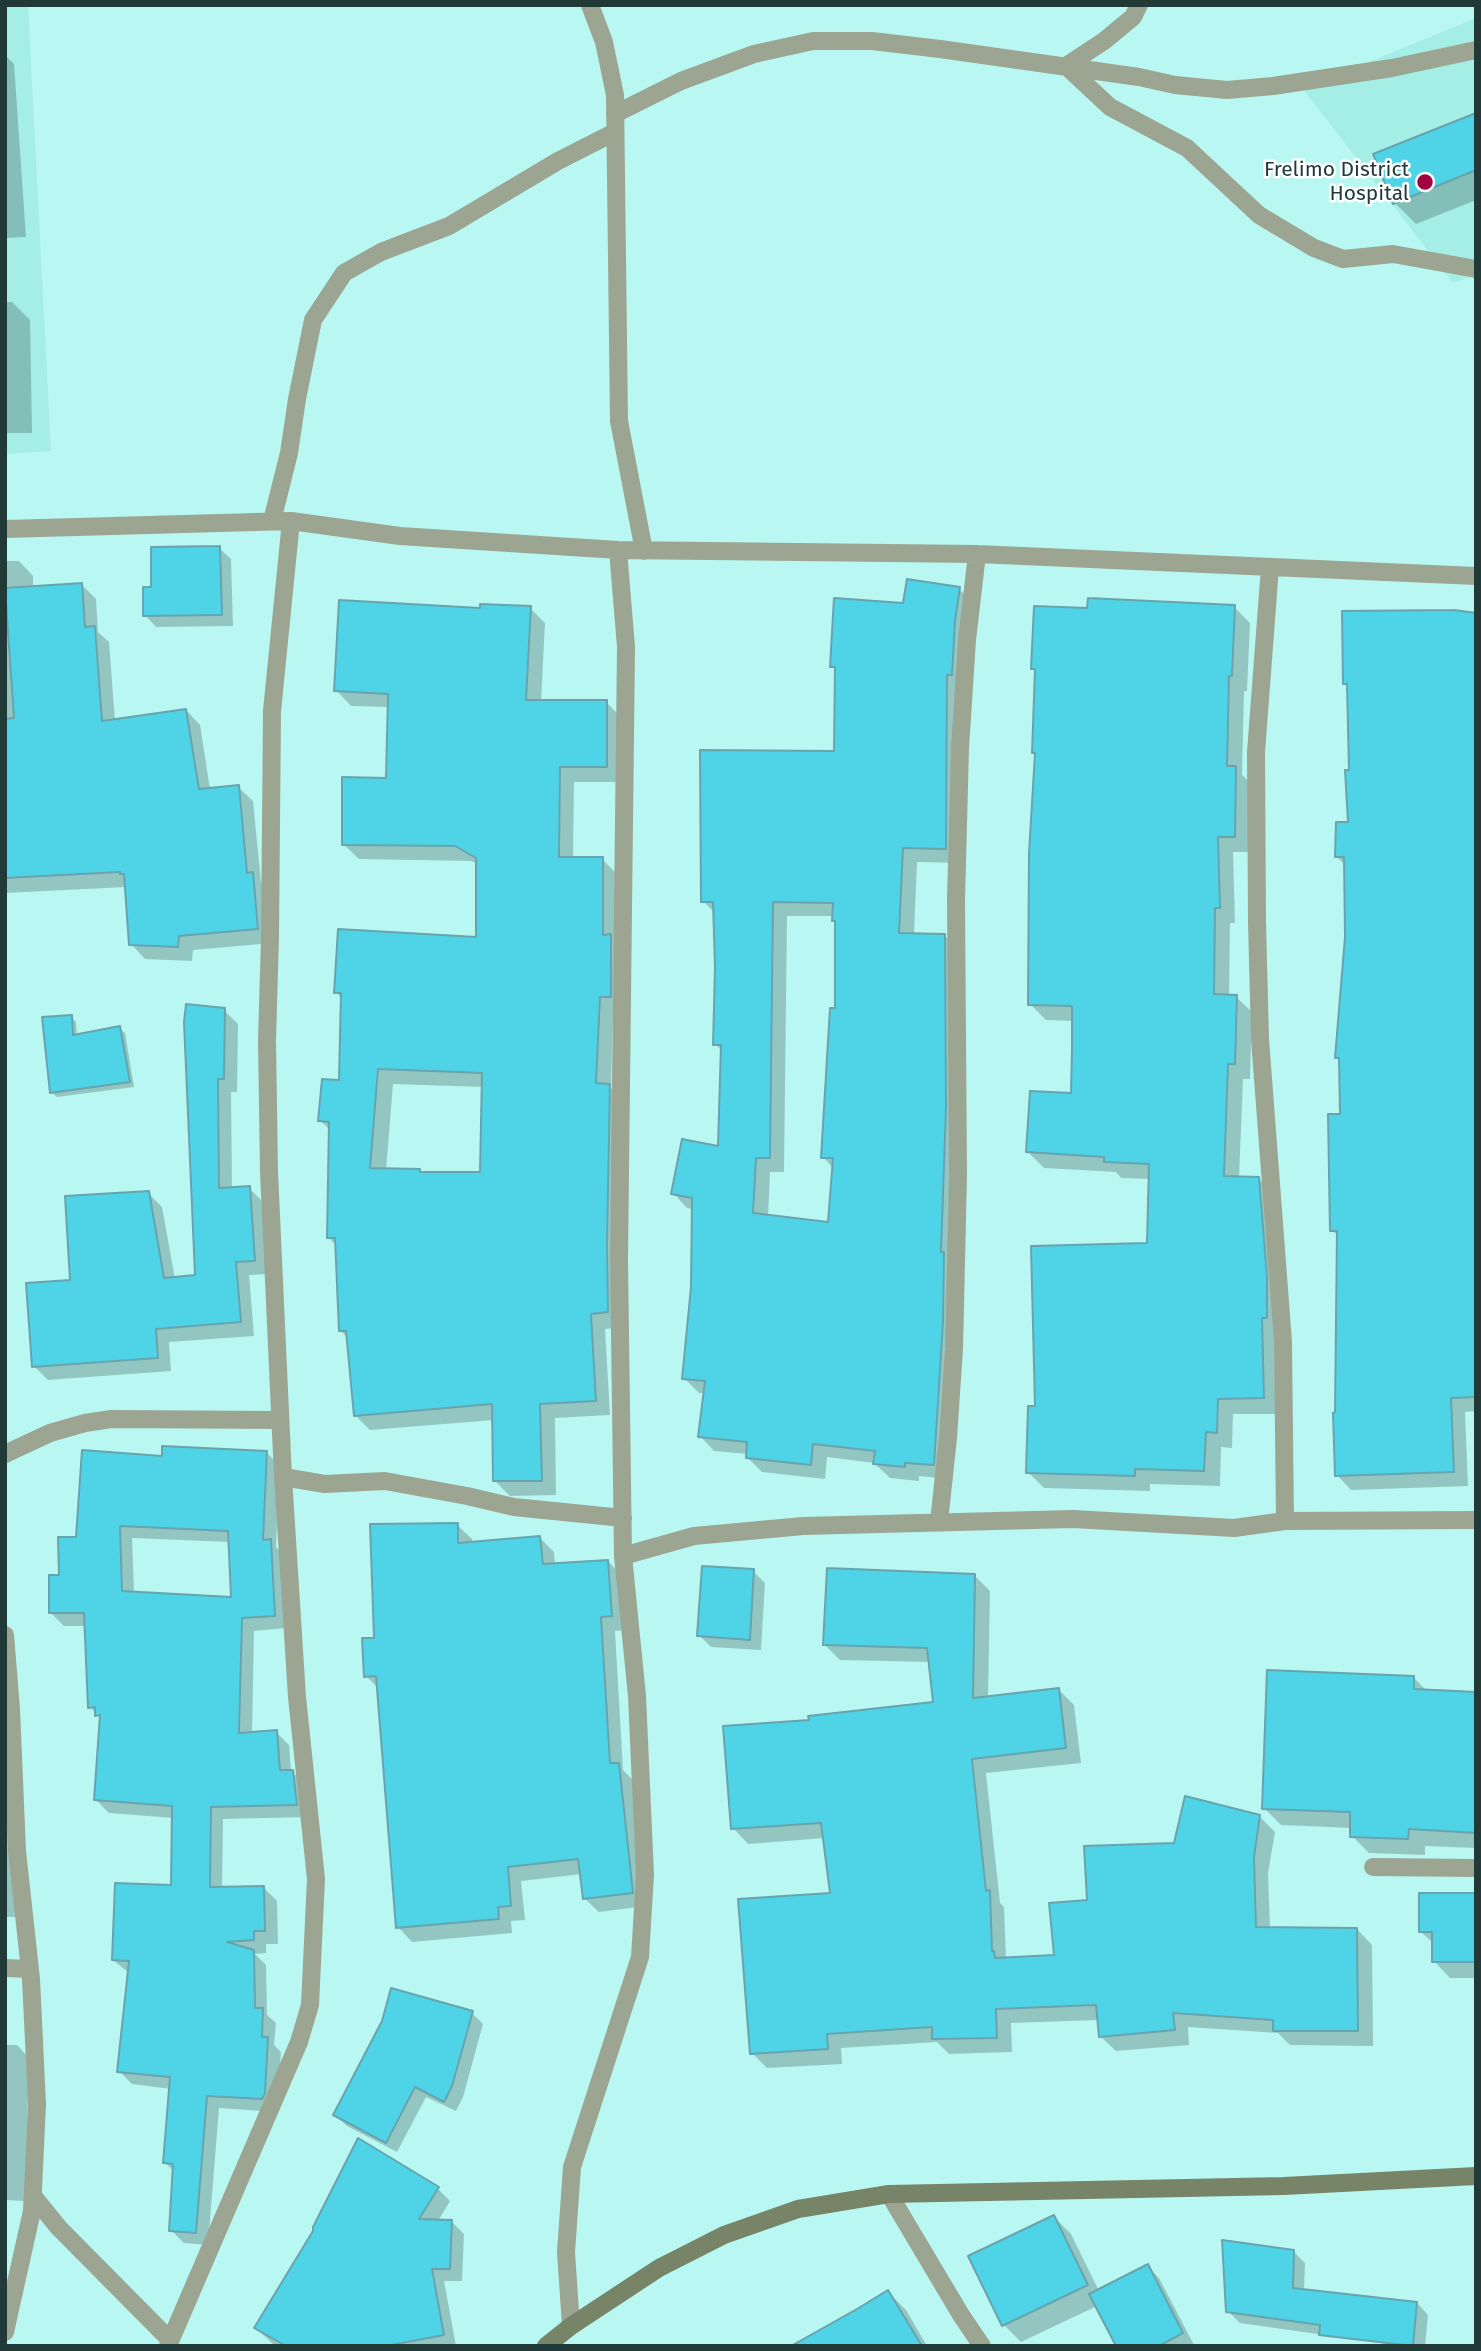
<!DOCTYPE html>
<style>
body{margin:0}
#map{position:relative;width:1481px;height:2351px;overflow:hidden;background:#b9f8f2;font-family:"Fira Sans",sans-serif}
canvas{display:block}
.frame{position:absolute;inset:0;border:7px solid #213a38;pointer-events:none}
</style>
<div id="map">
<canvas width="1481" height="2351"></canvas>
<div class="frame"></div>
</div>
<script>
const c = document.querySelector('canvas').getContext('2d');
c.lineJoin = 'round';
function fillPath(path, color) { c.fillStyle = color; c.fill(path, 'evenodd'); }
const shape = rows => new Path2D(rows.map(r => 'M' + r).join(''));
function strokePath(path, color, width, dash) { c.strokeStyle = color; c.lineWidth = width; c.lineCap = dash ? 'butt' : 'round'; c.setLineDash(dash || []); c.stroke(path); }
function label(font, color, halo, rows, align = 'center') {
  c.font = font + ' "Fira Sans",sans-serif'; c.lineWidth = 5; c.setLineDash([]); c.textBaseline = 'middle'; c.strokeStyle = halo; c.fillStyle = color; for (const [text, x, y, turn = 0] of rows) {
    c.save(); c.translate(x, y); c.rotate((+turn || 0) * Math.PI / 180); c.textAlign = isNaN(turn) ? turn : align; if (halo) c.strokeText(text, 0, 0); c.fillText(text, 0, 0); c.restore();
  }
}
fillPath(shape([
 [5,5,28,5,51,451,5,454],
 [1476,18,1476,275,1453,283,1303,89]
]), '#a4eee6');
fillPath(shape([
 [5,55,14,64,26,237,5,238],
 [1476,115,1476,200,1416,224,1395,203],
 [5,302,12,302,30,320,32,433,5,433],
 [219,548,231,559,233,626,156,627,145,615,153,589],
 [5,561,19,561,33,576,33,588,81,584,96,599,98,632,109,642,115,721,186,710,200,725,210,789,238,787,253,801,261,882,267,888,272,943,193,950,192,961,145,959,131,944,126,887,5,893],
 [959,589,974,604,960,863,917,862,914,935,944,935,959,950,948,1479,919,1476,919,1481,890,1478,874,1463,827,1457,825,1479,762,1472,748,1458,748,1454,714,1451,700,1436,705,1393,699,1393,684,1378,692,1287,694,1209,687,1208,673,1193,719,1149,723,1052,715,1044,715,913,703,901,836,753,837,671,832,666,905,604],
 [787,916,834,916,837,923,837,1010,823,1157,834,1169,830,1223,768,1217,770,1172,784,1172],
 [1234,607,1250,623,1247,691,1244,691,1242,775,1252,784,1251,852,1233,852,1235,923,1230,923,1229,996,1236,997,1252,1012,1250,1079,1243,1079,1239,1178,1258,1178,1274,1194,1279,1414,1233,1414,1232,1448,1221,1447,1220,1486,1150,1484,1150,1491,1044,1488,1028,1472,1037,1408,1149,1245,1151,1179,1121,1178,1116,1172,1044,1168,1028,1152,1073,1095,1074,1021,1046,1020,1030,1004,1037,755,1034,752,1037,672,1033,668,1088,610],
 [530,608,545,623,541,702,606,702,621,717,621,782,574,782,573,859,602,859,617,874,611,1088,624,1101,623,1327,605,1329,610,1415,555,1418,556,1495,510,1496,495,1481,494,1420,370,1430,355,1415,348,1338,340,1330,337,1246,328,1237,330,1130,320,1120,341,1082,342,999,336,992,478,939,478,864,471,861,359,859,343,844,388,780,389,707,351,706,336,690,482,609],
 [393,1084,484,1087,481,1173,423,1174,419,1171,386,1170],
 [1476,613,1476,1411,1465,1412,1468,1486,1351,1490,1337,1475,1339,1237,1332,1230,1342,1116,1340,1061,1336,1057,1346,937,1345,865,1336,856,1350,824,1349,688,1344,683],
 [224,1010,238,1024,237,1092,231,1092,232,1189,249,1188,263,1202,268,1274,249,1275,254,1336,169,1342,171,1371,48,1380,34,1366,72,1281,148,1193,162,1207,175,1279,196,1277],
 [71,1017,76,1022,77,1036,119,1028,125,1033,134,1087,57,1097,51,1092],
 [266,1452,279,1465,276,1547,283,1554,287,1628,254,1631,252,1734,276,1732,289,1745,291,1771,306,1785,309,1817,223,1819,222,1888,264,1888,277,1901,278,1944,266,1944,266,1953,255,1954,266,1965,267,2015,276,2023,274,2045,281,2052,277,2107,275,2112,219,2108,208,2245,184,2243,171,2230,174,2172,165,2162,171,2089,132,2084,119,2071,129,1973,113,1960,173,1887,174,1818,109,1813,96,1800,102,1720,90,1707,86,1626,64,1626,51,1613,61,1577,78,1539,164,1457],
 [132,1538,230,1542,233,1599,134,1593],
 [457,1525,472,1539,472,1544,540,1538,554,1552,555,1565,608,1561,622,1576,626,1630,615,1631,623,1770,632,1779,646,1906,599,1912,584,1898,582,1874,521,1881,525,1920,511,1921,512,1933,412,1942,398,1927,378,1688,366,1676,375,1639],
 [753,1571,765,1583,761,1650,711,1647,699,1635],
 [974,1575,990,1591,988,1698,1059,1690,1074,1705,1081,1763,986,1773,1000,1903,1004,1907,1006,1959,1056,1957,1088,1901,1175,1845,1260,1817,1275,1832,1268,1873,1270,1928,1357,1929,1372,1945,1373,2046,1290,2045,1278,2033,1188,2027,1189,2045,1116,2051,1100,2036,1099,2020,1011,2023,1012,2052,949,2054,937,2042,841,2048,842,2064,767,2068,752,2053,832,1895,825,1838,748,1844,733,1828,811,1722,935,1704,931,1662,840,1660,825,1645],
 [1414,1678,1427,1691,1476,1694,1476,1848,1425,1846,1425,1855,1369,1853,1352,1836,1352,1828,1281,1825,1264,1808],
 [5,1803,15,1813,16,1917,5,1917],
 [1476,1895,1476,1978,1450,1978,1434,1961,1434,1944,1420,1931],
 [472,2013,483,2024,463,2097,456,2111,426,2097,397,2152,347,2126,335,2115],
 [5,2045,17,2045,29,2058,25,2201,5,2200],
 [438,2189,450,2201,438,2221,451,2221,464,2234,462,2281,444,2281,456,2346,275,2346,256,2328],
 [1054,2217,1071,2234,1099,2291,1147,2266,1159,2278,1194,2345,1118,2346,1097,2306,1021,2342,1004,2325],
 [1293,2251,1305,2263,1304,2291,1417,2303,1428,2315,1425,2346,1402,2346,1240,2323,1228,2311],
 [888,2292,906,2310,927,2346,793,2346]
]), '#0003');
const building = shape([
 [1476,113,1476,170,1393,204,1373,154,1476,113],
 [220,546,222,615,143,616,143,587,151,587,151,547,220,546],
 [907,579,960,587,955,621,952,675,947,675,946,849,903,848,899,933,945,934,946,1107,941,1252,944,1252,943,1322,934,1465,905,1463,905,1467,873,1464,875,1451,813,1444,811,1465,746,1458,747,1442,698,1437,705,1381,682,1379,691,1287,692,1198,671,1194,682,1139,718,1146,721,1045,713,1045,715,967,713,902,701,902,700,750,834,751,835,667,830,667,834,598,903,603,907,579],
 [773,902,833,903,832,921,835,921,835,1008,830,1008,821,1158,833,1158,828,1222,753,1213,756,1158,770,1158,773,902],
 [82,583,85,627,95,626,102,721,186,709,199,789,239,785,247,873,253,872,258,929,179,936,178,947,129,945,124,874,120,874,120,872,5,878,5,719,14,718,5,588,82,583],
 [1088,598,1235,605,1232,676,1229,676,1227,766,1236,766,1235,837,1218,837,1220,908,1215,908,1214,994,1237,995,1235,1064,1228,1064,1224,1176,1259,1177,1267,1277,1267,1318,1262,1318,1264,1398,1218,1399,1217,1433,1206,1432,1204,1471,1135,1469,1135,1476,1026,1473,1028,1406,1035,1406,1031,1246,1147,1243,1149,1164,1104,1162,1104,1157,1026,1152,1030,1091,1071,1093,1072,1050,1072,1006,1028,1005,1029,853,1035,753,1032,753,1035,669,1031,669,1034,606,1087,608,1088,598],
 [339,600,480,608,480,604,531,606,526,700,607,700,607,767,560,767,559,857,603,857,603,935,611,934,611,997,600,997,596,1083,610,1084,607,1243,608,1312,591,1314,596,1401,540,1404,542,1481,493,1481,492,1404,354,1416,346,1331,339,1331,335,1238,327,1238,329,1122,318,1121,322,1079,339,1080,341,993,334,993,338,929,476,937,476,858,455,846,342,845,342,777,386,778,388,694,334,691,339,600],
 [378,1069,482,1073,480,1172,420,1172,420,1169,370,1168,378,1069],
 [1454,610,1476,613,1476,1397,1451,1398,1454,1472,1335,1476,1333,1413,1335,1412,1337,1231,1330,1231,1328,1114,1340,1114,1339,1058,1335,1058,1345,937,1344,857,1335,857,1336,822,1348,822,1345,770,1349,770,1347,684,1343,684,1342,611,1454,610],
 [186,1004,225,1008,224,1079,218,1079,219,1188,250,1186,255,1261,236,1262,241,1322,156,1329,158,1358,32,1367,26,1283,70,1280,65,1196,149,1191,164,1278,195,1275,184,1022,186,1004],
 [72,1015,73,1035,120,1026,130,1082,50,1093,42,1017,72,1015],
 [162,1446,267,1451,263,1540,271,1539,275,1616,242,1618,239,1733,277,1730,280,1770,293,1770,297,1805,211,1807,210,1887,264,1886,265,1931,254,1931,254,1940,227,1942,254,1950,255,2008,263,2008,262,2037,268,2037,265,2093,262,2099,207,2096,196,2233,169,2231,173,2164,163,2163,170,2077,117,2072,129,1961,112,1960,115,1883,171,1885,172,1806,94,1800,100,1715,95,1716,95,1707,88,1708,84,1613,49,1613,49,1575,59,1575,58,1537,76,1537,82,1450,162,1456,162,1446],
 [120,1526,228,1531,231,1597,122,1591,120,1526],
 [458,1523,458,1543,540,1536,543,1564,608,1560,612,1616,601,1617,610,1763,619,1763,633,1893,583,1899,578,1859,508,1867,511,1906,498,1907,499,1919,396,1928,376,1676,364,1677,362,1638,374,1638,370,1524,458,1523],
 [702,1566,754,1569,750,1640,697,1636,702,1566],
 [827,1568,975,1574,973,1698,1059,1688,1066,1748,972,1759,986,1891,990,1890,992,1951,994,1951,995,1958,1054,1955,1049,1903,1087,1900,1084,1846,1174,1843,1185,1796,1260,1815,1254,1857,1256,1927,1357,1928,1358,2031,1273,2031,1273,2020,1173,2013,1175,2030,1099,2037,1096,2005,996,2009,997,2038,932,2039,932,2027,827,2034,828,2049,750,2054,738,1899,830,1893,821,1823,731,1829,723,1726,809,1720,808,1716,933,1702,927,1648,823,1645,827,1568],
 [1267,1670,1414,1676,1414,1689,1476,1692,1476,1833,1409,1829,1408,1839,1350,1837,1350,1812,1262,1809,1267,1670],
 [1419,1893,1476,1893,1476,1962,1432,1962,1432,1932,1419,1932,1419,1893],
 [391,1988,473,2011,452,2086,444,2102,415,2087,386,2143,333,2115,382,2021,391,1988],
 [358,2138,439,2187,419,2219,452,2220,450,2269,432,2269,444,2335,386,2346,286,2346,254,2328,313,2231,313,2227,358,2138],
 [1054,2215,1088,2285,1002,2326,968,2256,1054,2215],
 [1222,2240,1294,2250,1293,2288,1417,2302,1413,2346,1319,2335,1320,2325,1226,2312,1222,2240],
 [1148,2264,1183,2333,1159,2346,1116,2346,1089,2294,1148,2264],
 [888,2290,922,2346,791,2346,857,2309,888,2290]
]);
fillPath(building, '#4fd4e7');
strokePath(building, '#67a4ad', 2);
strokePath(shape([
 [1139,5,1133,17,1104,41,1066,66,1110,107,1187,148,1259,215,1314,248,1343,259,1393,254,1476,269],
 [615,114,681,81,754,54,813,41,872,41,940,49,1139,77,1175,85,1227,90,1273,86,1392,68,1476,50]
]), '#9ca592', 18);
strokePath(shape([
 [590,5,604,42,615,95,619,421,644,551],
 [272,521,289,453,297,399,313,320,344,273,381,252,449,226,558,161,615,132],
 [5,529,291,521,400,536,618,550,977,554,1476,576],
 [1270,567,1256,752,1257,922,1260,1039,1283,1342,1285,1521],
 [5,1454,50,1433,85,1423,111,1419,280,1420],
 [283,1477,325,1484,385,1481,467,1496,514,1507,623,1518],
 [939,1522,948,1438,954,1349,958,1175,956,900,960,748,967,640,977,554],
 [623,1556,694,1536,803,1526,1073,1519,1234,1528,1285,1521,1476,1520],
 [5,1635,11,1709,17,1851,31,1979,37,2104,32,2211,5,2332],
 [1373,1867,1476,1868],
 [5,1968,30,1969],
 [889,2194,961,2315,982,2346],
 [33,2196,59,2228,170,2340],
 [571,2326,566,2252,572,2167,640,1957,645,1875,637,1696,623,1556,619,1259,626,647,618,550],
 [168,2346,299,2042,310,2005,316,1879,297,1697,283,1477,269,1172,267,1040,270,937,272,711,291,521]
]), '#9ca592', 18);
strokePath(shape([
 [546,2346,571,2326,659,2268,724,2235,798,2209,889,2194,1284,2186,1476,2176]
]), '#778468', 18);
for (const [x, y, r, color] of [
 [1425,182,9,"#a00343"]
]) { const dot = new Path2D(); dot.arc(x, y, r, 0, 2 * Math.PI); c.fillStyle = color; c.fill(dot); strokePath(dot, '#fff', 2.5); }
label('21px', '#213a38', '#fff', [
 ["Frelimo District",1409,170],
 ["Hospital",1409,194]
], 'right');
</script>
